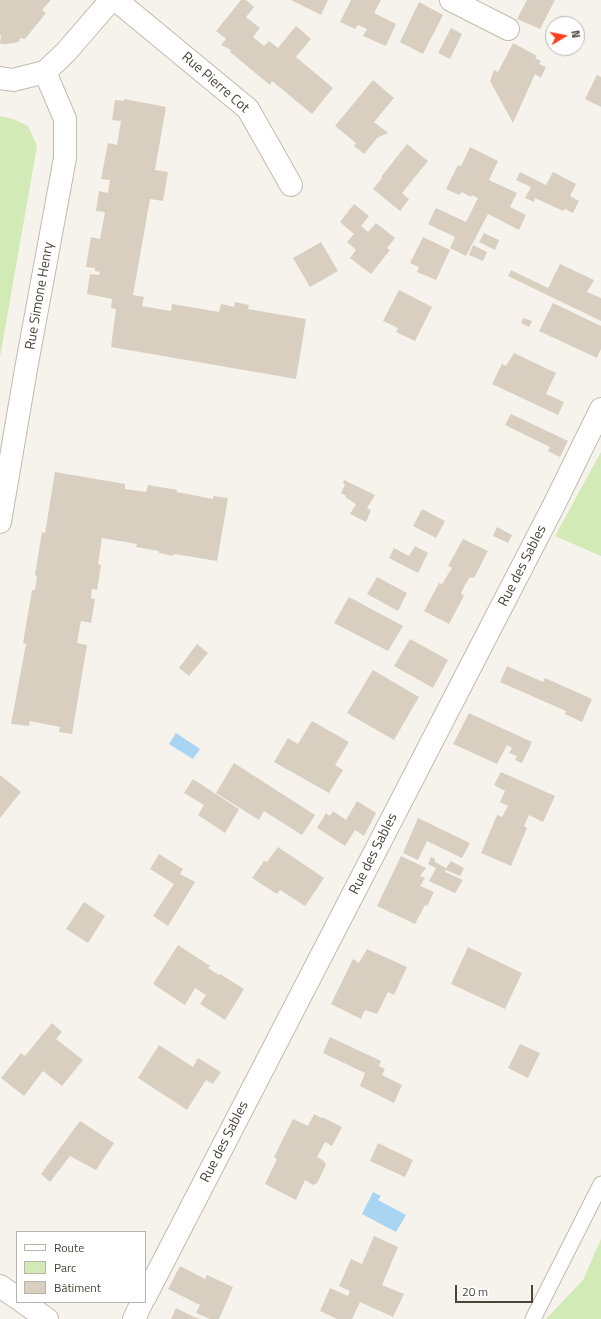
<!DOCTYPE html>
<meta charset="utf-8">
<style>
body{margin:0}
#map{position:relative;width:601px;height:1319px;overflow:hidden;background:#f6f3ec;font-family:"Titillium Web",sans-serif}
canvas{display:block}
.legend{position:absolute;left:16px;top:1231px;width:130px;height:72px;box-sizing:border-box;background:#fff;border:1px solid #b7b4b0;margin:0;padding:5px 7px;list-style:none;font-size:12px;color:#4b4439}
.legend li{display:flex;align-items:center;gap:8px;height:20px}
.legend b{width:20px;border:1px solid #b7b4b0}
.north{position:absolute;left:545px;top:16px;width:40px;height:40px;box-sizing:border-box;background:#fff;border:1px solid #b7b4b0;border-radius:50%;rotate:80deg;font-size:11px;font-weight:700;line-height:16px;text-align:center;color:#4b4439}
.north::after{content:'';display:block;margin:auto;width:14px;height:18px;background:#fc3f1d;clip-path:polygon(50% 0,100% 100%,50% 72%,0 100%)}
.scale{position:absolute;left:455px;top:1285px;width:78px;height:18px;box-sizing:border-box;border:2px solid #4b4439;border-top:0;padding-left:5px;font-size:12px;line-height:14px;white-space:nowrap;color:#4b4439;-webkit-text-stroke:3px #fff;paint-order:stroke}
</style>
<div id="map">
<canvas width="601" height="1319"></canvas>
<ul class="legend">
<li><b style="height:5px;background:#fff"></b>Route</li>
<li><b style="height:11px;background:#d2eab5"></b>Parc</li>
<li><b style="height:11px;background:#d8cfc1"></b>Bâtiment</li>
</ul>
<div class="north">N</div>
<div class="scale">20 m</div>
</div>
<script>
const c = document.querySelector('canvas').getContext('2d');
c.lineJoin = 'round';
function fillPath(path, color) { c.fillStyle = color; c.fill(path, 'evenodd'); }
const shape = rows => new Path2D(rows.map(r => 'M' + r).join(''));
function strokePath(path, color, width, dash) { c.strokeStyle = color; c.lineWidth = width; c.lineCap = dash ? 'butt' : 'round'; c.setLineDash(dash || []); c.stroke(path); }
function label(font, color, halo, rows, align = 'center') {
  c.font = font + ' "Titillium Web",sans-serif'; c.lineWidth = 3; c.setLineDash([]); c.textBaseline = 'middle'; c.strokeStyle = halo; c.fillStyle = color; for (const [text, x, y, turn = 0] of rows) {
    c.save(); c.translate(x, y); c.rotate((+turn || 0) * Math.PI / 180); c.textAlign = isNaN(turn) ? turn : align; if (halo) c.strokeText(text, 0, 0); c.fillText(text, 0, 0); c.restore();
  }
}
fillPath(shape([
 [0,116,13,119,28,126,37,146,0,357],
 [601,452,601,556,555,536],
 [601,1239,601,1319,546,1319,583,1280]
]), '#d2eab5');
fillPath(shape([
 [176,733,200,749,193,759,169,744],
 [373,1192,381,1196,378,1200,406,1215,396,1232,362,1214]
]), '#a9d4f2');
fillPath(shape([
 [0,0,51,0,42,10,46,13,25,39,20,38,19,42,7,44,0,44,1,35,0,35],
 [241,0,246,0,254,7,246,17,260,28,253,37,264,46,269,41,278,48,296,26,311,39,296,57,333,88,312,114,272,81,270,85,230,52,231,50,221,45,226,39,216,31],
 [291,0,328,0,321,15],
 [351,0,381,0,374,13,396,24,386,46,363,36,367,29,358,25,355,29,340,22],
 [527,0,555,0,540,29,517,19],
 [419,2,443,15,423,54,400,42],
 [451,28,462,34,450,59,438,53],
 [513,43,537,56,535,58,541,61,539,64,546,67,541,78,535,74,513,123,490,81,494,70,498,72],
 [597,75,601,77,601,107,585,99],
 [373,80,394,98,374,122,388,133,377,138,364,154,354,146,356,143,335,126],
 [124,99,166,107,155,170,168,172,163,201,150,199,133,295,144,297,142,306,171,311,172,304,219,312,221,304,234,307,235,302,249,305,248,309,306,319,296,379,111,347,116,309,111,308,112,299,87,294,90,274,99,275,100,272,95,271,95,268,86,267,91,237,100,239,105,212,96,211,99,191,108,193,110,180,101,179,108,143,117,145,121,121,112,120,115,100,124,101],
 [407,144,428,161,402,193,409,199,400,211,373,189,382,178,381,177],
 [470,147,498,161,489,180,517,193,510,207,526,215,519,230,488,214,466,256,450,248,455,237,428,224,436,208,466,222,478,198,472,195,471,197,462,192,459,195,446,189,458,165,461,166],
 [520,172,546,185,553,172,576,184,570,196,579,201,573,213,565,209,563,211,535,198,534,202,525,198,531,187,516,180],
 [354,204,369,216,361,226,368,232,376,223,395,238,387,248,390,250,371,274,350,258,356,250,347,242,354,234,340,222],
 [484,233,499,240,495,250,479,242],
 [423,237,450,250,436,280,417,272,419,267,410,263],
 [321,242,338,271,310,287,293,258],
 [473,245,487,252,483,261,469,255],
 [560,264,594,280,587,292,601,298,601,321,508,276,511,270,548,288],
 [399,290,432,307,415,341,396,332,398,328,383,321],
 [553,303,601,326,601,349,597,358,539,331],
 [523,318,532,321,529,327,521,323],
 [514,353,556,373,546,394,564,402,558,415,492,384,502,364,506,366],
 [511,414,568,441,560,457,548,451,550,447,505,425],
 [55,472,125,484,125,489,146,492,148,485,177,490,177,492,213,499,213,496,228,498,217,561,181,555,173,554,173,556,159,553,159,551,136,547,137,544,102,538,98,564,101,565,97,590,92,589,91,598,95,599,91,623,81,621,77,643,87,645,72,734,59,732,60,727,30,721,29,726,11,724,26,644,23,643,32,590,35,590,37,576,35,575,42,532,45,533],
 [344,480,375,495,367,508,371,510,366,522,350,514,356,504,345,497,346,496,341,493,345,485,343,483],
 [422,509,445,521,436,538,413,526],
 [497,527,512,535,508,543,493,536],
 [463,539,488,551,474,578,470,577,465,585,461,593,464,596,449,624,424,611,439,583,442,584,452,568,448,566],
 [415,546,428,553,418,573,389,558,394,548,409,556],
 [377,577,407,593,398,611,367,594],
 [349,597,403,626,388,651,334,623],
 [410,639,448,660,433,688,394,666],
 [197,644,208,653,189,676,179,668],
 [507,666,543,682,545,678,592,699,582,722,565,714,566,711,500,682],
 [373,670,419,697,394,740,347,713],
 [469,713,532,742,522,763,515,760,517,756,509,753,512,748,507,745,497,764,453,744],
 [312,721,349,742,335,765,343,770,329,793,274,762,288,738,298,744],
 [234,763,315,815,302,835,264,811,259,820,216,793],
 [501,772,555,796,543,822,529,815,524,826,527,828,511,866,481,853,497,815,502,817,508,806,500,802,505,791,494,785],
 [0,775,21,792,0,818],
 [193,779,239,809,225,833,198,815,204,805,184,793],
 [357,801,376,813,364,836,355,830,345,846,317,828,326,813,330,816,333,811,346,820],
 [418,818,470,843,462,858,427,841,418,860,403,853],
 [278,847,324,878,305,906,280,890,277,894,252,878,264,861,267,862],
 [159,854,183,869,180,874,195,882,168,926,153,916,174,884,150,869],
 [401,856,426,868,420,876,425,878,420,886,434,892,427,906,425,905,415,924,377,906],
 [431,857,435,859,435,862,446,868,451,861,464,868,460,876,446,870,445,872,463,880,455,893,429,881,436,868,428,864],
 [84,902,105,916,88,943,66,929],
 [178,945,210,966,208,968,219,975,220,974,244,989,225,1020,200,1004,206,995,195,988,185,1005,153,984],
 [468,947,522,973,505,1009,451,984],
 [367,949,407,967,394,995,388,992,377,1014,365,1010,361,1019,331,1004,353,959,359,963],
 [52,1023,62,1032,56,1039,83,1060,62,1086,43,1071,24,1096,1,1078,21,1053,25,1056],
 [330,1037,381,1061,379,1066,385,1069,382,1075,402,1085,394,1103,360,1086,365,1073,323,1053],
 [520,1044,540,1053,528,1078,508,1068],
 [159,1045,193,1067,198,1058,221,1072,213,1084,206,1080,187,1110,138,1078],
 [314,1114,321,1118,322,1117,342,1127,332,1146,325,1142,317,1157,324,1161,326,1165,317,1183,313,1185,305,1180,296,1200,265,1184,277,1159,274,1157,293,1119,308,1126],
 [80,1121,114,1143,96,1170,70,1156,50,1182,41,1174],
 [378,1143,413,1160,405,1177,370,1161],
 [374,1236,398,1247,382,1285,404,1294,393,1317,360,1302,352,1319,337,1319,320,1311,330,1288,348,1296,350,1291,339,1286,351,1259,362,1264],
 [180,1266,205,1279,207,1275,233,1287,219,1319,210,1319,196,1313,200,1305,168,1289],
 [176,1308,194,1317,200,1319,171,1319]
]), '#d8cfc1');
const service = shape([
 [533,1319,601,1184]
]);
const minor = shape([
 [116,0,248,109,291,185],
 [451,0,508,29],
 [0,78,13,80,45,72,66,52,111,0],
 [0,522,26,369,65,158,65,119,45,72],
 [0,1286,17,1298],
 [145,1297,554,505,601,409],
 [23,1302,47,1319],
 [134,1319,142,1302]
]);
strokePath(service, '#c2bbae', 17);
strokePath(minor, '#c2bbae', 24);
strokePath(service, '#fff', 15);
strokePath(minor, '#fff', 22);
label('14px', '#4b4439', '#fff', [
 ["Rue Pierre Cot",215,83,41],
 ["Rue Simone Henry",40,296,-80],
 ["Rue des Sables",523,566,-63],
 ["Rue des Sables",374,854,-63],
 ["Rue des Sables",225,1142,-63]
]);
</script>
